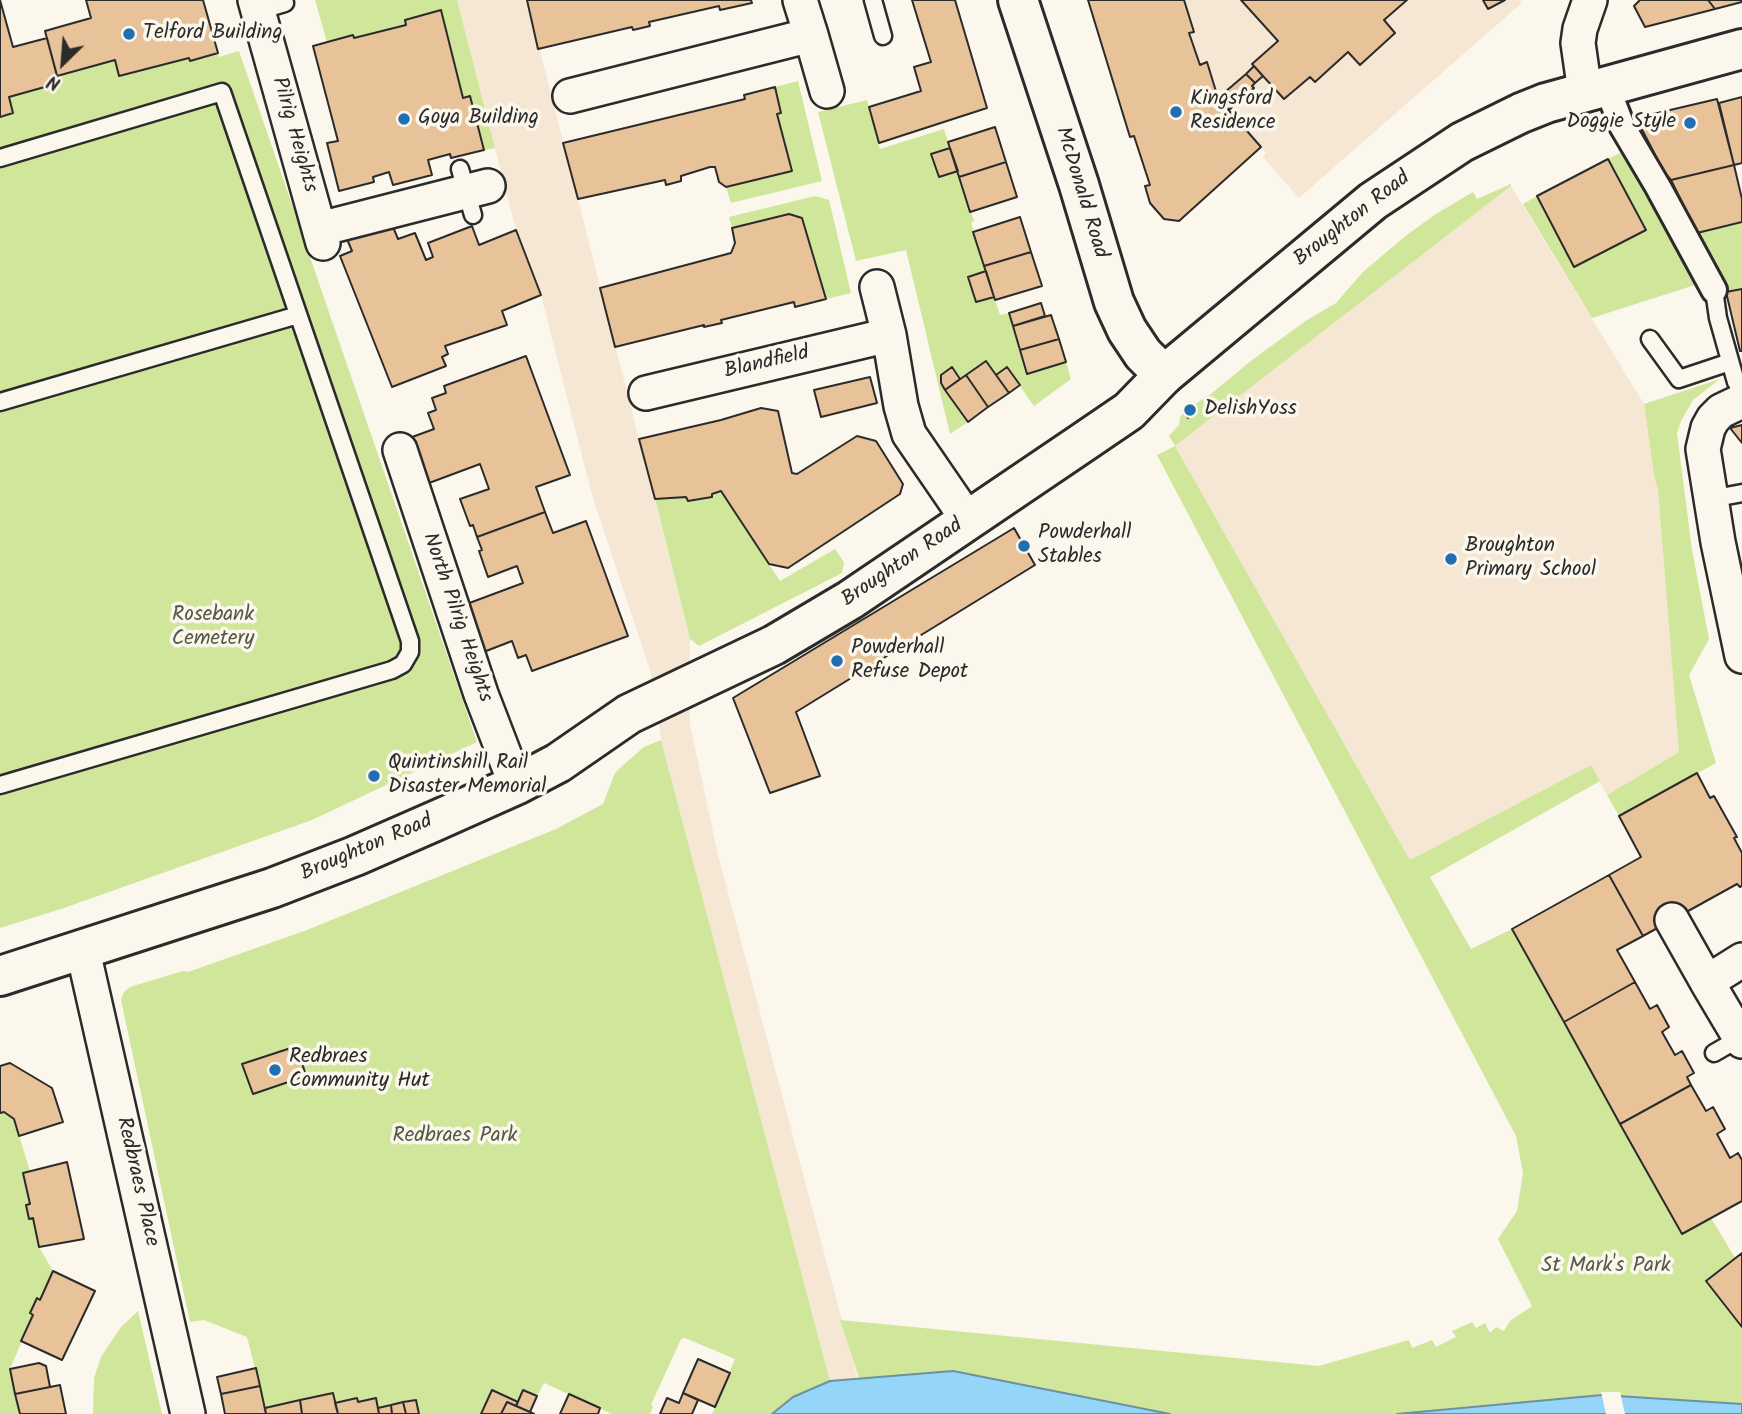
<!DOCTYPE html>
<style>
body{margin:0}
#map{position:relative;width:1742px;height:1414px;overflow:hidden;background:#fbf7ec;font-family:Kalam,sans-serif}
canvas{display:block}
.north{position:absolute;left:28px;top:28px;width:70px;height:70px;-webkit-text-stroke:5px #fbf7ec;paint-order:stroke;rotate:205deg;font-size:19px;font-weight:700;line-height:28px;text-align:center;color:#2b2b2b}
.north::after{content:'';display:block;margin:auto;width:24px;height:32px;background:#2b2b2b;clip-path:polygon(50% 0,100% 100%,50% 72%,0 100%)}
</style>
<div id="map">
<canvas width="1742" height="1414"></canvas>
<div class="north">N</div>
</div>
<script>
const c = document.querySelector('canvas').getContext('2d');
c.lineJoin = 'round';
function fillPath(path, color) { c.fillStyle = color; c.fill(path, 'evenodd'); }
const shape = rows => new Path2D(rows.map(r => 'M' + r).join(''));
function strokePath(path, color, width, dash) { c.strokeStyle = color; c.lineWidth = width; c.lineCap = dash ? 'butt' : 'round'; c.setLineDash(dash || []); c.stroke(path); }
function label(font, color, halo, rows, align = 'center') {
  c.font = font + ' Kalam,sans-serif'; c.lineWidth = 7; c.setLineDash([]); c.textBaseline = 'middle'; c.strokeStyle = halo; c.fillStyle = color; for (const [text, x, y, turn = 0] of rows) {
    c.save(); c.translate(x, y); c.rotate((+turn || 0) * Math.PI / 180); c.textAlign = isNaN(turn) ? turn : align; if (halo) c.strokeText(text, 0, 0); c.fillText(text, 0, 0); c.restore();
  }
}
fillPath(shape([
 [457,0,527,0,690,639,690,724,718,855,867,1414,839,1414,661,740,651,673,592,495,541,295,516,230],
 [1184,0,1520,0,1522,3,1299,198,1263,157,1266,153,1218,98,1208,63,1200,65,1189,33,1194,31],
 [1511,186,1644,404,1654,475,1658,490,1679,752,1607,795,1591,765,1410,860,1175,446]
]), '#f5e7d3');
fillPath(shape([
 [315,0,457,0,495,148,484,150,470,96,463,98,441,11,405,20,406,25,354,38,353,35,327,42],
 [239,51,477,742,312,820,61,909,0,928,0,117,12,113,9,97,59,83,57,76,115,60,119,75,189,58,190,61,218,53,219,57],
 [798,81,822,181,731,203,726,187,777,114,781,113,775,87],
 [867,100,880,149,944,129,950,148,931,155,939,177,958,171,974,221,971,223,986,271,968,277,976,301,994,297,1000,315,1009,313,1027,374,1066,362,1071,379,1034,406,1007,368,996,375,986,361,960,379,951,367,941,375,941,383,968,422,950,434,906,250,856,261,818,112],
 [1622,152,1652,190,1698,284,1592,318,1523,204,1537,196,1574,267,1645,231,1608,159],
 [1511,184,1511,186,1175,446,1410,860,1591,765,1600,781,1430,877,1471,949,1512,929,1681,1234,1711,1218,1735,1258,1706,1281,1742,1327,1742,1404,1601,1395,1397,1414,1170,1414,953,1371,859,1378,840,1320,1319,1366,1409,1340,1412,1348,1432,1340,1436,1347,1456,1337,1452,1331,1472,1322,1476,1328,1485,1323,1490,1333,1496,1327,1504,1331,1510,1321,1532,1306,1498,1239,1517,1211,1523,1173,1516,1136,1157,455,1175,446,1169,436,1179,425,1180,417,1184,412,1188,417,1195,412,1192,406,1212,393,1252,360,1307,320,1336,303,1363,272,1408,234,1436,214,1473,192,1477,199],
 [815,196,829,200,851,293,826,299,802,218,789,214,732,228,729,217],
 [1742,222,1742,289,1726,292,1697,233],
 [1720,379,1693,400,1681,421,1677,433,1692,550,1709,639,1689,675,1716,763,1619,816,1607,795,1679,752,1658,490,1654,475,1644,404],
 [721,491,780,581,835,549,844,562,842,573,699,646,690,639,655,499,686,497,688,501,711,497,712,494],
 [661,740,830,1381,793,1397,772,1414,712,1414,735,1359,685,1338,681,1339,665,1374,651,1405,653,1407,650,1414,612,1414,544,1383,537,1396,523,1390,518,1402,492,1391,481,1414,419,1414,415,1400,378,1408,375,1398,358,1402,356,1398,335,1403,333,1393,265,1408,247,1337,204,1320,190,1322,121,1000,124,992,130,987,183,971,188,972,307,930,556,829,603,804,615,773,621,767,644,747],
 [4,1112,14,1119,30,1171,23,1173,30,1204,26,1205,29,1218,33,1218,39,1247,53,1271,40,1300,36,1298,30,1313,33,1315,10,1369,20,1414,0,1414,0,1113],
 [138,1311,162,1414,93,1414,94,1378,101,1357,121,1327]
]), '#d0e69b');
const water = shape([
 [953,1371,1170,1414,772,1414,793,1397,830,1381,953,1371],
 [1602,1395,1742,1404,1742,1414,1397,1414,1602,1395]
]);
fillPath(water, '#95d5f7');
strokePath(water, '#6b91a5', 2);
fillPath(shape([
 [1601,1392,1620,1392,1625,1414,1606,1414]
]), '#fbf7ec');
const building = shape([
 [0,0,13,47,47,38,59,83,9,97,13,113,0,117,0,0],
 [86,0,203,0,218,53,190,61,189,58,119,76,115,60,57,76,45,31,91,18,86,0],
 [527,0,751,0,752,3,720,10,719,6,649,22,650,26,633,30,632,27,538,49,527,0],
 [912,0,955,0,987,108,879,143,869,107,921,91,914,67,931,62,912,0],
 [1088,0,1184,0,1194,32,1189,33,1200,65,1207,62,1218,98,1261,147,1179,221,1164,219,1150,203,1145,186,1150,185,1134,136,1130,137,1088,0],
 [1241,0,1407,0,1384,20,1395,33,1360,65,1348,52,1315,82,1310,77,1284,99,1252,64,1278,41,1241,0],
 [1483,0,1505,0,1488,9,1483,0],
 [1640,0,1708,0,1715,9,1645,27,1634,6,1640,0],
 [1708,0,1742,0,1742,2,1715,9,1708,0],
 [441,10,463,98,470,96,484,150,451,158,450,154,428,160,432,175,393,185,389,172,373,177,374,182,339,191,327,143,338,141,313,46,353,35,354,38,406,25,405,20,441,10],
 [1254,66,1263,76,1255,83,1246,74,1254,66],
 [1246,74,1255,83,1252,86,1254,88,1229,110,1218,98,1246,74],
 [775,87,781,113,777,114,792,171,726,187,719,182,715,167,710,167,681,176,681,181,666,185,665,180,578,199,563,143,745,99,744,95,775,87],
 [1742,97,1742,163,1734,165,1719,103,1742,97],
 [1717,99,1734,165,1671,180,1664,172,1636,118,1717,99],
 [995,127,1006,162,959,177,948,142,995,127],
 [950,148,958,171,939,177,931,154,950,148],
 [1608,159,1646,230,1574,267,1537,196,1608,159],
 [1006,162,1017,197,970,212,959,177,1006,162],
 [1734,165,1742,199,1742,222,1697,233,1671,180,1734,165],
 [789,214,802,218,826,299,795,307,794,302,721,320,722,323,704,327,704,325,615,347,600,288,731,253,735,243,732,228,789,214],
 [1020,217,1031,252,984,266,973,232,1020,217],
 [391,222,398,239,415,233,426,260,433,257,428,243,472,226,479,245,516,230,541,295,502,311,507,325,445,346,448,354,442,357,446,366,392,387,340,256,352,251,347,239,391,222],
 [1031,252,1042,286,995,300,984,266,1031,252],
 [986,271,994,297,976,302,968,277,986,271],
 [1742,289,1742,351,1740,351,1726,292,1742,289],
 [1041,303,1045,316,1013,326,1009,313,1041,303],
 [1051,315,1059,339,1020,350,1013,326,1051,315],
 [1059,339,1066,362,1027,374,1020,350,1059,339],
 [526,356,570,475,536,487,545,512,477,537,473,525,470,526,460,499,489,489,480,464,421,486,404,440,434,429,428,413,436,410,432,398,446,393,444,386,526,356],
 [986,361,1009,393,988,407,966,375,986,361],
 [952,367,960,379,945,390,941,383,941,375,952,367],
 [1007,367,1020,385,1009,393,996,375,1007,367],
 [966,375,988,407,968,422,945,390,966,375],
 [870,377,877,403,821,417,814,390,870,377],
 [1192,406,1196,412,1188,418,1184,412,1192,406],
 [761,408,778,411,792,473,797,474,857,436,876,441,903,484,900,494,788,568,769,564,721,491,712,494,712,497,688,501,686,497,655,499,639,439,721,420,761,408],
 [1742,425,1742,443,1730,428,1742,425],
 [545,512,553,533,586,521,628,636,532,671,526,655,518,658,512,641,481,653,464,605,523,583,517,566,488,577,479,551,482,550,477,537,545,512],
 [1014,528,1035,565,796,712,820,776,770,793,733,698,1014,528],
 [1697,773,1710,798,1714,796,1737,837,1734,838,1742,853,1742,886,1740,887,1737,884,1643,936,1609,875,1641,857,1619,816,1697,773],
 [1609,875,1643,936,1617,950,1635,982,1564,1022,1512,929,1609,875],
 [1635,982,1650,1009,1657,1005,1669,1027,1662,1032,1675,1055,1682,1051,1694,1073,1687,1077,1691,1085,1620,1124,1564,1022,1635,982],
 [297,1046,306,1076,253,1094,242,1064,297,1046],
 [10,1063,52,1088,63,1122,19,1136,14,1119,4,1112,0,1113,0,1066,10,1063],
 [1691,1085,1706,1111,1713,1107,1725,1129,1717,1134,1730,1158,1738,1153,1742,1160,1742,1201,1682,1234,1620,1124,1691,1085],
 [67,1162,84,1239,39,1247,33,1218,29,1219,26,1205,30,1204,23,1173,67,1162],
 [1742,1253,1742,1327,1706,1281,1742,1253],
 [53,1271,95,1291,62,1360,21,1341,33,1315,30,1313,37,1298,40,1300,53,1271],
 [698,1359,730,1373,715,1407,683,1393,698,1359],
 [39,1363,46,1366,50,1387,15,1394,10,1369,39,1363],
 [256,1368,260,1386,221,1394,217,1377,256,1368],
 [60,1385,66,1414,20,1414,15,1394,60,1385],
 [260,1386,266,1414,225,1414,221,1394,260,1386],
 [492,1390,518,1402,516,1406,507,1402,501,1414,481,1414,492,1390],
 [523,1390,537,1396,530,1412,516,1406,523,1390],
 [333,1393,338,1414,302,1414,300,1400,333,1393],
 [683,1393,698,1400,692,1414,660,1414,667,1398,679,1403,683,1393],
 [569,1394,600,1408,598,1414,560,1414,569,1394],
 [357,1398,358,1402,376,1398,379,1414,338,1414,335,1403,357,1398],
 [300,1400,302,1414,266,1414,265,1408,300,1400],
 [416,1400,419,1414,406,1414,403,1402,416,1400],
 [403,1402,406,1414,392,1414,391,1405,403,1402],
 [507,1402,530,1412,534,1414,501,1414,507,1402],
 [391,1405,392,1414,379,1414,378,1408,391,1405]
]);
fillPath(building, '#e8c298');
strokePath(building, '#2b2b2b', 2);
const service = shape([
 [873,0,883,36],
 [258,11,285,3],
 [0,158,222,92,410,641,410,652,403,664,392,670,0,785],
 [460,169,473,215],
 [1714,290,1718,318,1736,382,1742,392],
 [1650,339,1679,379,1730,362],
 [0,402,298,315],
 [1710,499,1742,493],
 [1714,1053,1740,1038]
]);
const pedestrian = shape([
 [1606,85,1622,126,1658,187,1714,290]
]);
const minor = shape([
 [255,0,323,243],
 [811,35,827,91],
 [1585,92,1578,43,1580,29,1590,0],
 [570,96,811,35,800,0],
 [320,229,488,186],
 [877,287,889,335,901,406,909,434,968,520],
 [646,393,889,335],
 [1742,401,1721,411,1713,419,1708,428,1703,449,1718,542,1742,656],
 [400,450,481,694,516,785],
 [1672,920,1707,982],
 [83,951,188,1414],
 [1742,960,1707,982,1742,1041]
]);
const tertiary = shape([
 [1018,0,1079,185,1114,302,1127,330,1143,354,1164,375]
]);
const secondary = shape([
 [0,976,272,888,355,856,435,821,516,785,558,763,629,714,774,645,850,600,1082,443,1129,411,1164,375,1373,201,1462,142,1521,113,1546,103,1742,49]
]);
strokePath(service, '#2b2b2b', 21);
strokePath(pedestrian, '#2b2b2b', 30);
strokePath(minor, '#2b2b2b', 38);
strokePath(tertiary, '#2b2b2b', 44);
strokePath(secondary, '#2b2b2b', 44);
strokePath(service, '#fbf7ec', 16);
strokePath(pedestrian, '#fbf7ec', 24);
strokePath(minor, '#fbf7ec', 33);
strokePath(tertiary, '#fbf7ec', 38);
strokePath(secondary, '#fbf7ec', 38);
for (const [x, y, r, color] of [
 [129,34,7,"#1f6fb2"],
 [1176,112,7,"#1f6fb2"],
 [404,119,7,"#1f6fb2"],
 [1690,123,7,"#1f6fb2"],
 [1190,410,7,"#1f6fb2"],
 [1024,546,7,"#1f6fb2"],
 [1451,559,7,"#1f6fb2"],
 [837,661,7,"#1f6fb2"],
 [374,776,7,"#1f6fb2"],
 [275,1070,7,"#1f6fb2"]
]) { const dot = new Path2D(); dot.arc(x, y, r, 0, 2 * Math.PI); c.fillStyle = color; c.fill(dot); strokePath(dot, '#fbf7ec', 2.5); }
label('21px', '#2b2b2b', '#fbf7ec', [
 ["Telford Building",143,34],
 ["Kingsford",1190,100],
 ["Residence",1190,124],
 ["Goya Building",418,119],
 ["Doggie Style",1676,123,"right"],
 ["DelishYoss",1204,410],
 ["Powderhall",1038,534],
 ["Stables",1038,558],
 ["Broughton",1465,547],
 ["Primary School",1465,571],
 ["Powderhall",851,649],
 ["Refuse Depot",851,673],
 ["Quintinshill Rail",388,764],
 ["Disaster Memorial",388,788],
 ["Redbraes",289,1058],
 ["Community Hut",289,1082]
], 'left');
label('21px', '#2b2b2b', '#fbf7ec', [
 ["Pilrig Heights",293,135,74],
 ["McDonald Road",1080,193,73],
 ["Broughton Road",1353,220,-38],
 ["Blandfield",767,364,-13],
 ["Broughton Road",903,564,-34],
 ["North Pilrig Heights",456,618,71],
 ["Broughton Road",367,849,-23],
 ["Redbraes Place",136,1182,77]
]);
label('21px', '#545a47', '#fbf7ec', [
 ["Rosebank",213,616],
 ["Cemetery",213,640],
 ["Redbraes Park",455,1137],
 ["St Mark's Park",1606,1267]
]);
</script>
